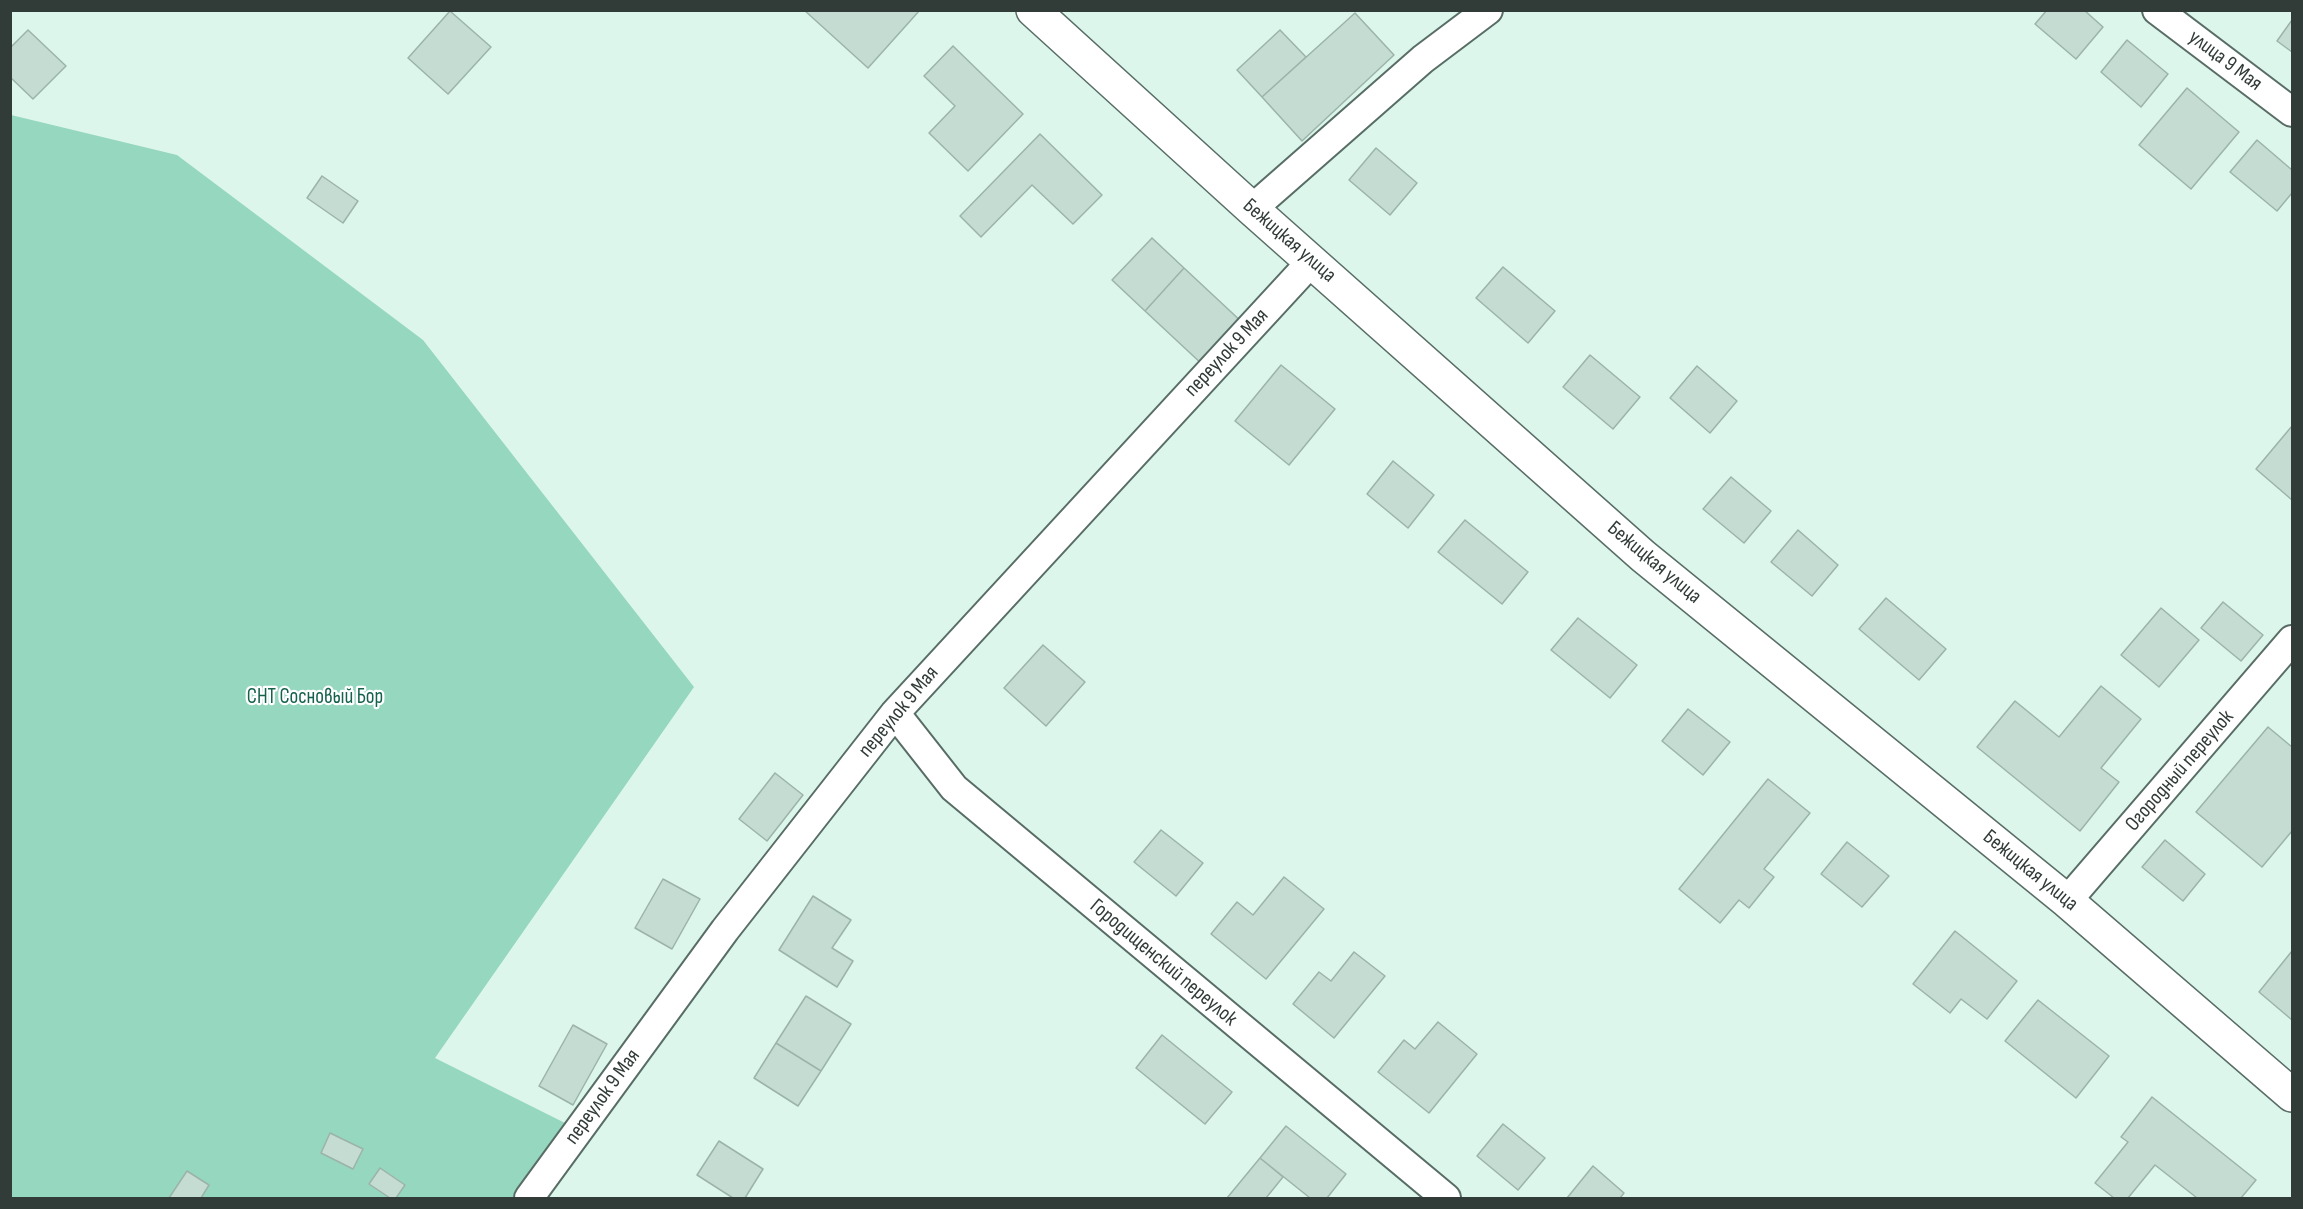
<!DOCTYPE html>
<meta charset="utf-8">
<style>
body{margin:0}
#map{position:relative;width:2303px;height:1209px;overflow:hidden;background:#ddf6ec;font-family:"Sofia Sans Condensed",sans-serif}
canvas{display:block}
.frame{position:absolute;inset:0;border:12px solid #313b37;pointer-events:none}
</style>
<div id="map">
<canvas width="2303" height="1209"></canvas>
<div class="frame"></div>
</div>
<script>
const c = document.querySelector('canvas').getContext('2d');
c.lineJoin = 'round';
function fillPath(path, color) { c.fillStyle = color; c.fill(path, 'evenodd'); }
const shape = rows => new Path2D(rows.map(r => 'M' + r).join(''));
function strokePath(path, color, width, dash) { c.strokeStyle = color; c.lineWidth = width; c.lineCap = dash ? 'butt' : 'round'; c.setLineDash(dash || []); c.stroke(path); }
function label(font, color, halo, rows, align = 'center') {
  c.font = font + ' "Sofia Sans Condensed",sans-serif'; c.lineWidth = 4.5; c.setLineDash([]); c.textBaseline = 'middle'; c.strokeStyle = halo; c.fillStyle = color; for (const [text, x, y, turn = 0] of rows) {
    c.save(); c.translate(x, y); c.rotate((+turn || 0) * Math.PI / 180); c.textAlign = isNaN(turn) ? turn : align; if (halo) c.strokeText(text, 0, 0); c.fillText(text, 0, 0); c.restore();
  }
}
fillPath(shape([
 [11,115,177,155,423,340,694,687,435,1058,569,1125,512,1198,11,1198]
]), '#95d7bf');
const building = shape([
 [804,10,920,10,868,68,804,10],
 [2047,10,2084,10,2103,27,2076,59,2035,24,2047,10],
 [450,11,491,47,448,94,408,58,450,11],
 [1355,13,1394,55,1302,141,1262,97,1355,13],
 [2292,20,2292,52,2277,41,2292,20],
 [28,30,66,66,33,99,10,77,10,48,28,30],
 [1280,30,1306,57,1262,97,1237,70,1280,30],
 [2127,40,2168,74,2141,107,2101,72,2127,40],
 [953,46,1023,114,968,171,929,133,955,106,924,76,953,46],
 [2187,88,2239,132,2191,189,2139,145,2187,88],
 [1040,134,1102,195,1073,224,1032,185,981,237,960,216,1040,134],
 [2257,140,2292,170,2292,193,2277,211,2230,172,2257,140],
 [1376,148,1417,183,1390,215,1349,180,1376,148],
 [322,176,358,201,343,223,307,198,322,176],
 [1152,238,1184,268,1145,311,1112,280,1152,238],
 [1503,267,1555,311,1528,343,1476,298,1503,267],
 [1184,268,1244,324,1204,366,1145,311,1184,268],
 [1590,355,1640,397,1613,429,1563,387,1590,355],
 [1281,365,1335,409,1289,465,1235,421,1281,365],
 [1697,366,1737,401,1710,433,1670,398,1697,366],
 [2292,426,2292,500,2256,469,2292,426],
 [1393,461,1434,495,1408,528,1367,494,1393,461],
 [1731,477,1771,511,1744,543,1703,509,1731,477],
 [1465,520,1528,572,1502,604,1438,552,1465,520],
 [1798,530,1838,565,1812,596,1771,562,1798,530],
 [1886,598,1946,649,1919,680,1859,629,1886,598],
 [2223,602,2263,635,2241,661,2201,628,2223,602],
 [2161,608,2199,640,2159,687,2121,655,2161,608],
 [1578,618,1637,665,1610,698,1551,650,1578,618],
 [1043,645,1085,682,1046,726,1004,688,1043,645],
 [2101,686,2141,719,2101,768,2119,782,2080,831,1977,747,2015,701,2059,737,2101,686],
 [1688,709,1730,742,1703,775,1662,741,1688,709],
 [2268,727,2292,747,2292,831,2262,867,2196,812,2268,727],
 [775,773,803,795,767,841,739,819,775,773],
 [1768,779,1810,813,1764,869,1774,877,1749,908,1739,900,1720,923,1679,889,1768,779],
 [1161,830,1203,863,1176,896,1134,862,1161,830],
 [2165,840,2205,874,2183,901,2142,867,2165,840],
 [1847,842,1889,876,1862,907,1821,874,1847,842],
 [1284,877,1324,909,1266,979,1211,934,1237,902,1253,915,1284,877],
 [663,879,700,899,672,949,635,928,663,879],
 [813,896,851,920,832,948,853,961,837,987,779,950,813,896],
 [1955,931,2017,981,1987,1019,1961,999,1950,1013,1913,984,1955,931],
 [2292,951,2292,1020,2259,992,2292,951],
 [1354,952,1385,976,1334,1038,1293,1004,1319,972,1331,981,1354,952],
 [806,996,851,1024,821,1071,776,1043,806,996],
 [2038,1000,2109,1056,2076,1098,2005,1041,2038,1000],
 [1438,1022,1477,1054,1429,1113,1378,1072,1404,1040,1415,1049,1438,1022],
 [573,1025,607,1044,573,1105,539,1086,573,1025],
 [1162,1035,1232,1092,1205,1124,1136,1068,1162,1035],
 [776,1043,821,1071,798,1106,754,1078,776,1043],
 [2152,1097,2256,1180,2241,1198,2197,1198,2155,1165,2128,1198,2114,1198,2095,1183,2128,1142,2121,1137,2152,1097],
 [1503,1124,1545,1158,1518,1190,1477,1156,1503,1124],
 [1286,1126,1346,1174,1327,1198,1310,1198,1260,1158,1286,1126],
 [330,1133,363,1149,353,1169,321,1153,330,1133],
 [719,1141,763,1169,745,1198,733,1198,697,1175,719,1141],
 [1260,1158,1283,1177,1266,1198,1227,1198,1260,1158],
 [1593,1166,1624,1193,1620,1198,1567,1198,1593,1166],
 [380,1168,405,1185,396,1198,390,1198,369,1184,380,1168],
 [187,1171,209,1185,201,1198,169,1198,187,1171]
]);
fillPath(building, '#c4dcd2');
strokePath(building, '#9cb3aa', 1.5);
const minor = shape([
 [2157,10,2292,112],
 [1252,209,1423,59,1488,10],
 [895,713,954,788,1446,1198],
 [2067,901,2292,640],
 [529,1198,725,930,895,713,1312,261]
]);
const primary = shape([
 [1033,10,1252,209,1643,556,2067,901,2292,1095]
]);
strokePath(minor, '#586d65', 32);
strokePath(primary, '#586d65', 36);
strokePath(minor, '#fff', 28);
strokePath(primary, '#fff', 33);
label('21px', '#313b37', '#fff', [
 ["улица 9 Мая",2225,61,37],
 ["Бежицкая улица",1289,241,41],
 ["переулок 9 Мая",1227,353,-47],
 ["Бежицкая улица",1654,563,40],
 ["переулок 9 Мая",899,712,-50],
 ["Огородный переулок",2180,771,-49],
 ["Бежицкая улица",2030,871,39],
 ["Городищенский переулок",1163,963,40],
 ["переулок 9 Мая",603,1097,-54]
]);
label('21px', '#14614c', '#fff', [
 ["СНТ Сосновый Бор",315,698]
]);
</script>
